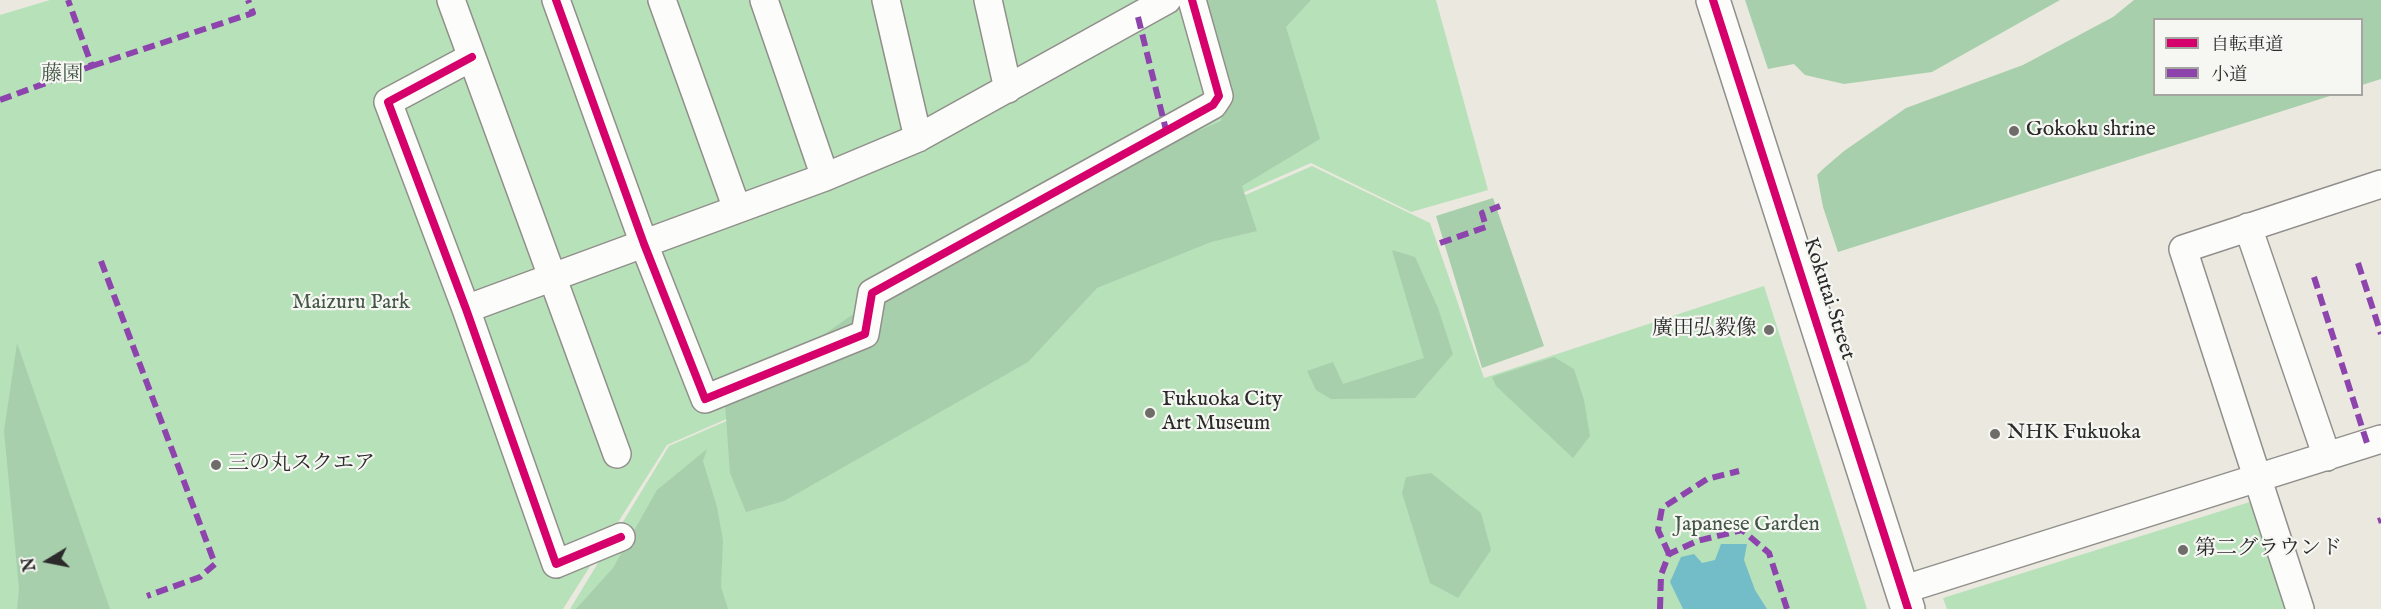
<!DOCTYPE html>
<meta charset="utf-8">
<style>
body{margin:0}
#map{position:relative;width:2381px;height:609px;overflow:hidden;background:#ebe8df;font-family:"IM FELL English","Noto Serif JP",serif}
canvas{display:block}
.legend{position:absolute;left:2153px;top:18px;width:210px;height:78px;box-sizing:border-box;background:#f6f6f2;border:2px solid #a5a5a2;margin:0;padding:8px 10px;list-style:none;font-size:18px;color:#2b2b2b}
.legend li{display:flex;align-items:center;gap:12px;height:30px}
.legend b{width:30px;border:2px solid #a5a5a2}
.north{position:absolute;left:18px;top:531px;width:60px;height:60px;-webkit-text-stroke:4px #f6f6f2;paint-order:stroke;rotate:260deg;font-size:16px;font-weight:700;line-height:24px;text-align:center;color:#2b2b2b}
.north::after{content:'';display:block;margin:auto;width:21px;height:27px;background:#2b2b2b;clip-path:polygon(50% 0,100% 100%,50% 72%,0 100%)}
</style>
<div id="map">
<canvas width="2381" height="609"></canvas>
<ul class="legend">
<li><b style="height:8px;background:#d6006c"></b>自転車道</li>
<li><b style="height:8px;background:#8e44ad"></b>小道</li>
</ul>
<div class="north">N</div>
</div>
<script>
const c = document.querySelector('canvas').getContext('2d');
c.lineJoin = 'round';
function fillPath(path, color) { c.fillStyle = color; c.fill(path, 'evenodd'); }
const shape = rows => new Path2D(rows.map(r => 'M' + r).join(''));
function strokePath(path, color, width, dash) { c.strokeStyle = color; c.lineWidth = width; c.lineCap = dash ? 'butt' : 'round'; c.setLineDash(dash || []); c.stroke(path); }
function label(font, color, halo, rows, align = 'center') {
  c.font = font + ' "IM FELL English","Noto Serif JP",serif'; c.lineWidth = 4.5; c.setLineDash([]); c.textBaseline = 'middle'; c.strokeStyle = halo; c.fillStyle = color; for (const [text, x, y, turn = 0] of rows) {
    c.save(); c.translate(x, y); c.rotate((+turn || 0) * Math.PI / 180); c.textAlign = isNaN(turn) ? turn : align; if (halo) c.strokeText(text, 0, 0); c.fillText(text, 0, 0); c.restore();
  }
}
fillPath(shape([
 [50,0,1436,0,1488,190,1411,212,1311,163,667,445,563,609,0,609,0,15],
 [1312,166,1430,223,1484,378,1764,286,1867,609,570,609,669,446],
 [2253,501,2287,609,1947,609,1943,598]
]), '#b7e1b9');
fillPath(shape([
 [1203,0,1311,0,1286,27,1320,139,1242,186,1257,231,1211,242,1097,288,1028,362,784,501,746,512,730,473,725,403,891,288,1116,166,1221,121,1228,87],
 [1745,0,2060,0,1932,72,1844,84,1805,75,1794,64,1768,69],
 [2134,0,2381,0,2381,79,2362,85,2362,20,2154,20,2154,94,2333,95,1838,252,1823,207,1817,175,1823,169,1844,151,1906,108,2023,65,2113,17],
 [1493,198,1544,346,1482,368,1436,216],
 [1392,250,1415,257,1438,308,1453,354,1415,398,1331,399,1316,390,1307,371,1333,362,1343,384,1424,358],
 [17,343,110,609,17,609,19,589,4,431],
 [1554,357,1574,369,1584,400,1590,436,1573,458,1496,386,1492,377],
 [707,449,703,461,717,507,723,540,721,587,728,609,576,609,613,568,657,490],
 [1431,473,1481,513,1491,550,1458,598,1430,583,1402,493,1406,477]
]), '#a8cfac');
fillPath(shape([
 [1721,544,1747,544,1744,560,1755,590,1767,609,1683,609,1670,582,1681,557,1694,554,1702,563,1715,560]
]), '#73bdc9');
const minor = shape([
 [451,0,617,454],
 [556,0,644,244,705,399,865,334,872,293,1213,105,1219,96,1192,0],
 [662,0,737,209],
 [764,0,825,177],
 [886,0,918,138],
 [988,0,1008,89],
 [472,57,388,102,466,309,556,564,621,537],
 [2248,227,2327,457],
 [466,309,825,177,918,138,1167,0],
 [1902,590,2381,439],
 [2300,609,2183,249,2381,184]
]);
const tertiary = shape([
 [1713,0,1908,609]
]);
strokePath(minor, '#918f8b', 30);
strokePath(tertiary, '#918f8b', 36);
strokePath(minor, '#fcfcfa', 27);
strokePath(tertiary, '#fcfcfa', 33);
strokePath(shape([
 [1138,17,1166,130],
 [92,66,253,13,248,0],
 [0,100,92,66,68,0],
 [1440,243,1486,227,1482,213,1500,206],
 [101,261,215,564,200,577,147,596],
 [2358,263,2381,334],
 [2314,277,2367,443],
 [2378,521,2381,520],
 [1669,554,1658,530,1662,508,1707,479,1739,471],
 [1660,609,1661,575,1669,554,1697,541,1742,530,1769,553,1787,609]
]), '#8e44ad', 6, [12, 6]);
strokePath(shape([
 [556,0,644,244,705,399,865,334,872,293,1213,105,1219,96,1192,0],
 [1713,0,1908,609],
 [472,57,388,102,466,309,556,564,621,537]
]), '#d6006c', 8);
for (const [x, y, r, color] of [
 [2014,131,6,"#6e6d6a"],
 [1769,330,6,"#6e6d6a"],
 [1150,413,6,"#6e6d6a"],
 [1995,434,6,"#6e6d6a"],
 [216,465,6,"#6e6d6a"],
 [2183,550,6,"#6e6d6a"]
]) { const dot = new Path2D(); dot.arc(x, y, r, 0, 2 * Math.PI); c.fillStyle = color; c.fill(dot); strokePath(dot, '#f6f6f2', 2); }
label('21px', '#435747', '#f6f6f2', [
 ["藤園",62,76],
 ["Maizuru Park",351,304],
 ["Japanese Garden",1747,526]
]);
label('21px', '#2b2b2b', '#f6f6f2', [
 ["Gokoku shrine",2026,131],
 ["廣田弘毅像",1757,330,"right"],
 ["Fukuoka City",1162,401],
 ["Art Museum",1162,425],
 ["NHK Fukuoka",2007,434],
 ["三の丸スクエア",228,465],
 ["第二グラウンド",2195,550]
], 'left');
label('21px', '#2b2b2b', '#f6f6f2', [
 ["Kokutai Street",1828,299,72]
]);
</script>
